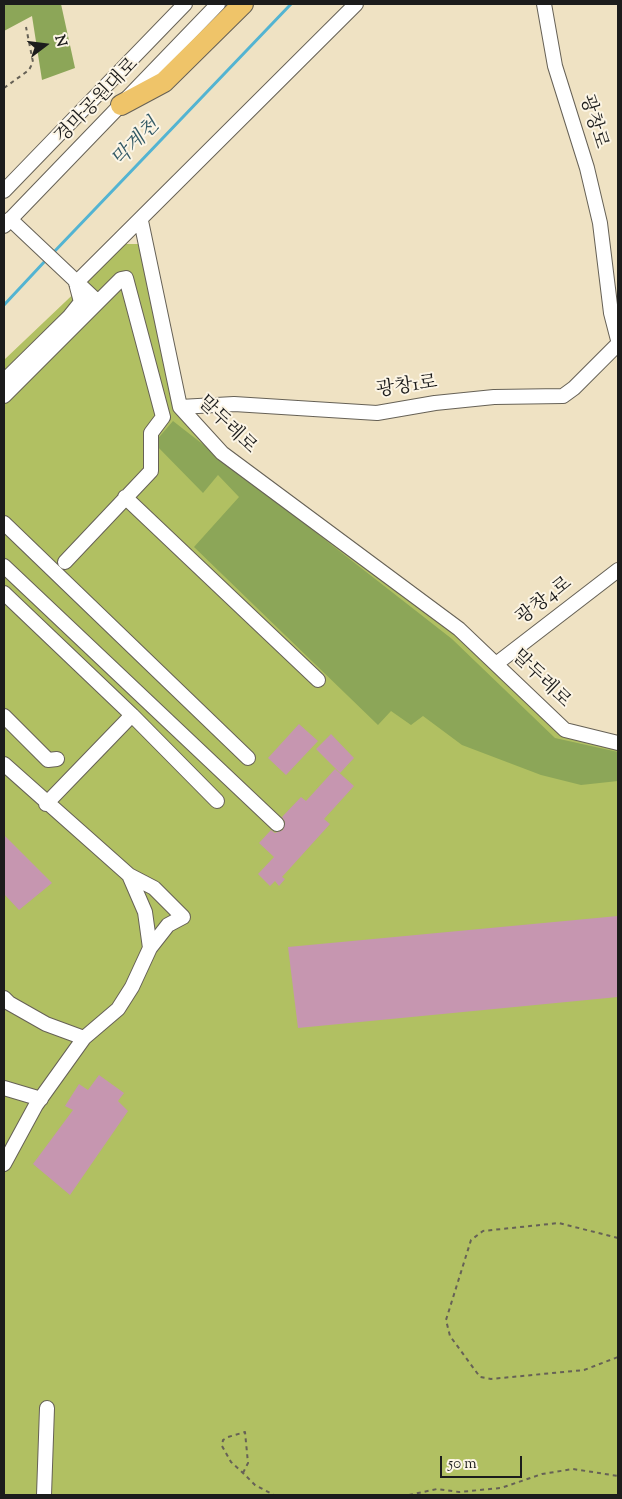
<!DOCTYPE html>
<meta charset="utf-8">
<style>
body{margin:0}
#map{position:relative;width:622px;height:1499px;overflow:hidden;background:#efe2c3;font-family:"Sorts Mill Goudy",serif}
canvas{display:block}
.frame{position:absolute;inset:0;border:5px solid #1c1c1c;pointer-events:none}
.north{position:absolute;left:20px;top:20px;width:50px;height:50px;-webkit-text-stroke:4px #fcf5e5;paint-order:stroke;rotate:75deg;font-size:14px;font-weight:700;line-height:20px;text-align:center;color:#1c1c1c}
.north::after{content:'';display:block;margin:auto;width:18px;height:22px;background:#1c1c1c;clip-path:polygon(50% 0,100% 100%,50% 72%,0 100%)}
.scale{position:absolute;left:440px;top:1456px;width:82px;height:22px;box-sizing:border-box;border:2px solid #1c1c1c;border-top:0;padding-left:6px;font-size:15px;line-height:18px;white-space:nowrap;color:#1c1c1c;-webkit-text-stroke:4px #fcf5e5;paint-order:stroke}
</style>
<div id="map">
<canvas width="622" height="1499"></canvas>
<div class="frame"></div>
<div class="north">N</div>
<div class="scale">50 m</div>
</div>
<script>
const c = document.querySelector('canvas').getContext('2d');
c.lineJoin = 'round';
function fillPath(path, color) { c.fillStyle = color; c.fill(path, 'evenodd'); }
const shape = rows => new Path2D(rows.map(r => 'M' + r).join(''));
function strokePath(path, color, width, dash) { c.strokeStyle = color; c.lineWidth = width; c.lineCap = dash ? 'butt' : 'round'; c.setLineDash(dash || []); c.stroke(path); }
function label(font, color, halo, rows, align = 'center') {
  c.font = font + ' "Sorts Mill Goudy","Noto Serif KR",serif'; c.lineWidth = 4; c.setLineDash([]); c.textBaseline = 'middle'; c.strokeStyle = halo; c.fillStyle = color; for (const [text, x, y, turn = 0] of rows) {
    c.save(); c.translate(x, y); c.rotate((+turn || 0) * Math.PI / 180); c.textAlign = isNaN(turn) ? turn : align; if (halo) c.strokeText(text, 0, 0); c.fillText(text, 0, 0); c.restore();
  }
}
fillPath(shape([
 [126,244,138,244,177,410,455,635,558,733,618,747,618,1495,4,1495,4,360]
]), '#b1c062');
fillPath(shape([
 [4,4,61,4,75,68,42,80,32,16,4,31],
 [173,421,452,639,555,738,618,752,618,781,581,785,541,775,462,745,423,716,411,725,391,711,378,725,194,547,239,497,218,475,203,493,154,443]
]), '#8ca658');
strokePath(shape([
 [52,254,291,4],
 [4,305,46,260]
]), '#53b4d2', 3);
fillPath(shape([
 [299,724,318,741,286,775,268,758],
 [331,734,354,758,340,773,316,749],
 [335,769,354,786,324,819,330,824,282,877,285,879,279,886,275,881,270,886,258,874,274,857,259,843,271,830,275,833,283,830,285,822,282,817,301,797,306,801],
 [4,835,52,883,19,910,4,894],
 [618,916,618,997,298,1028,288,947],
 [99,1075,124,1093,118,1101,128,1111,70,1195,33,1164,73,1110,65,1106,79,1084,88,1090]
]), '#c696b0');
const minor = shape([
 [544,4,555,66,587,168,600,223,611,313,618,340],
 [4,191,185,4],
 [141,221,180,407,222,453,459,629,565,730,618,743],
 [4,226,218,4],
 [76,283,356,4],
 [4,381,69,317,81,302,76,283],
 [4,396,98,302,10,219],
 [180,407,234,404,377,413,435,403,494,397,563,396,574,388,618,344],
 [125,497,318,680],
 [4,523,248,758],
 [65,562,151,471,151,433,163,417,126,278,121,279,98,302],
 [4,566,277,824],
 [4,593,132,715,217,801],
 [496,664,618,570],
 [4,716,48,760,57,759],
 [4,764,129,875,154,888,183,917,168,925,150,948,132,987,118,1009,84,1038,36,1105,4,1164],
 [46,804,132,715],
 [129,875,145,912,150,948],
 [4,998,9,1003,46,1024,84,1038],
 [4,1088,41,1099],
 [44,1495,47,1408]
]);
const highway = shape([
 [121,105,164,82,243,4]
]);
strokePath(minor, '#666156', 16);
strokePath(highway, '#666156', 22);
strokePath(shape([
 [4,88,29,70,33,62,26,27],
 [618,1238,559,1223,483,1231,471,1240,446,1320,450,1336,480,1377,491,1379,584,1370,618,1357],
 [243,1473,248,1463,245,1432,228,1437,223,1440,222,1446,231,1462,243,1473,255,1485,274,1495],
 [409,1495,437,1489,459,1492,501,1488,542,1474,573,1469,618,1476]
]), '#666156', 2, [4, 4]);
strokePath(minor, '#fff', 14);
strokePath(highway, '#efc469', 20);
label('19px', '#1c1c1c', '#fcf5e5', [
 ["경마공원대로",98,102,-46],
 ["광창로",592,122,73],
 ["광창1로",407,388,-8],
 ["말두레로",226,426,44],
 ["광창4로",545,602,-38],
 ["말두레로",540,680,44]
]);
label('italic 20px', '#325965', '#fcf5e5', [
 ["막계천",137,144,-46]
]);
</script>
